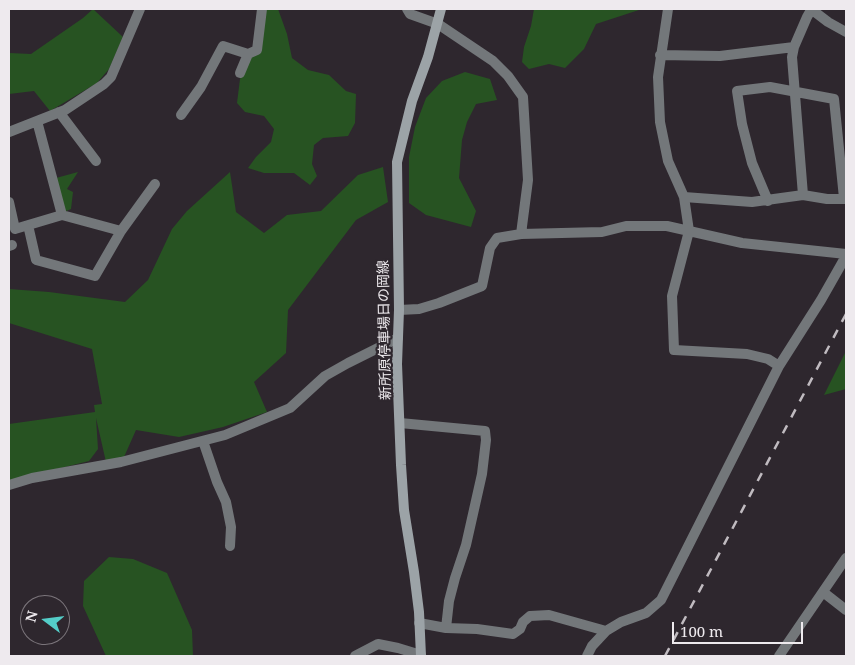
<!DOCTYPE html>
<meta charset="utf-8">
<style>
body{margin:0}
#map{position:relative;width:855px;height:665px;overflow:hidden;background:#2e272e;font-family:"Noto Serif",serif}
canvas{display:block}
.frame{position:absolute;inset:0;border:10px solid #eeeaee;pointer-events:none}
.north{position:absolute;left:20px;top:595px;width:50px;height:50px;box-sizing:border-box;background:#2e272e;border:1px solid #7b757b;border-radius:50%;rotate:285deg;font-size:14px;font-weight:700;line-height:20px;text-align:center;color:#eeeaee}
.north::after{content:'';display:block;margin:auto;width:18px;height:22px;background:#54cdc8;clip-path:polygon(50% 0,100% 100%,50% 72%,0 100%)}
.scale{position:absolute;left:672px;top:622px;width:131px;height:22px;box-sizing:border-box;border:2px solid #eeeaee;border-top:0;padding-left:6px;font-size:15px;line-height:18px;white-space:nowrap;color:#eeeaee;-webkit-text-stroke:4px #2e272e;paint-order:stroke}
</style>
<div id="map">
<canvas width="855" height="665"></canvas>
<div class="frame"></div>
<div class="north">N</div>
<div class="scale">100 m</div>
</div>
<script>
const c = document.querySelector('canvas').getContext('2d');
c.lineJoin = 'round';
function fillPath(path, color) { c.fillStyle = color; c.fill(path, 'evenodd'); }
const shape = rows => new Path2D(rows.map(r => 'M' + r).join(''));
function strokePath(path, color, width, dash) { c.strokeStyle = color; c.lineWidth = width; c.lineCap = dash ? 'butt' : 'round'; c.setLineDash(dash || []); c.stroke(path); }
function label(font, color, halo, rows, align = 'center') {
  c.font = font + ' "Noto Serif","Noto Sans JP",serif'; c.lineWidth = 4.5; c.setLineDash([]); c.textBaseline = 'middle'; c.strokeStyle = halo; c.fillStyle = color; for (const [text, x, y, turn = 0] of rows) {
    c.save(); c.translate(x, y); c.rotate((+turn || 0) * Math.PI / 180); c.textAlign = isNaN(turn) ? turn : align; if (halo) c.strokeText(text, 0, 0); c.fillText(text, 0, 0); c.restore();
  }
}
fillPath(shape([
 [93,9,123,37,109,69,97,83,50,111,34,91,9,94,9,53,31,54,83,18],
 [260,9,278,9,287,34,292,58,308,70,329,75,346,91,356,94,355,123,348,136,323,138,314,145,312,164,317,176,310,185,294,173,264,173,248,168,256,157,271,142,274,129,264,116,245,112,237,103,240,79,254,44],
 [534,9,642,9,596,24,584,49,565,68,549,64,529,69,522,62,524,47,531,26],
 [465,72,490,79,497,100,476,104,467,122,462,140,459,178,476,211,471,227,426,215,409,203,409,157,415,127,426,98,442,81],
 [383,167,388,202,356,220,288,310,286,353,254,382,267,412,223,427,179,437,136,430,124,457,106,462,96,418,98,449,89,461,9,481,9,424,95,412,94,405,102,404,92,349,9,323,9,289,49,292,125,302,148,280,172,229,187,211,230,172,236,212,264,233,287,215,321,211,358,175],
 [78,172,67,189,73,192,71,209,64,212,56,178],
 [846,351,846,389,824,395],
 [109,557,133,559,167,573,192,630,193,656,106,656,83,606,84,581]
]), '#275322');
strokePath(shape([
 [407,9,410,14,438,24,493,61,508,76,523,97,528,180,521,234],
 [668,9,658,77,660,122,668,161,684,197,689,231,672,296,674,350,747,354,768,359,779,366],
 [811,9,828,22,846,32],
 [660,55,720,56,794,47],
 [240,73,248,54],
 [59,112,96,161],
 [181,115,201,87,223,46,248,54,257,50,262,9],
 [9,132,65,110,104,84,111,77,140,9],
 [803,195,792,57,794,47,807,17,811,10],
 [684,197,752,202,803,195,827,199,846,199],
 [768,201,752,163,742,124,737,91,770,87,834,99,844,198],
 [9,202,15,229,62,215,37,121],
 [62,215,121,231,155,184],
 [28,225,36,260,95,276,121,231],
 [9,246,12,245],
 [399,310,419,309,439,303,482,286,490,248,497,238,521,234,602,232,626,226,667,226,742,243,846,254],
 [400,423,485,431,486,440,482,474,466,545,455,578,449,601,446,628],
 [203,441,217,482,226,502,231,527,230,546],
 [9,485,32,478,121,462,225,435,290,408,325,376,348,363,398,338],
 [823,592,846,610],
 [419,623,446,628,477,629,513,634,520,629,523,622,530,616,549,615,606,631],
 [355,656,378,644,398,648,421,655],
 [587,656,592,646,606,631,621,622,646,613,661,600,779,366,821,300,846,256],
 [779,656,846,558]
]), '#73777a', 10);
strokePath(shape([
 [421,656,419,612,414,572,404,510,401,465,397,364,399,310,397,162,412,101,428,57,441,9]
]), '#9ca3a7', 10);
strokePath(shape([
 [665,656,846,314]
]), '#c0bbc0', 2.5, [9, 9]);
label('14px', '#eeeaee', '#2e272e', [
 ["新所原停車場日の岡線",385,330,-91]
]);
</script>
